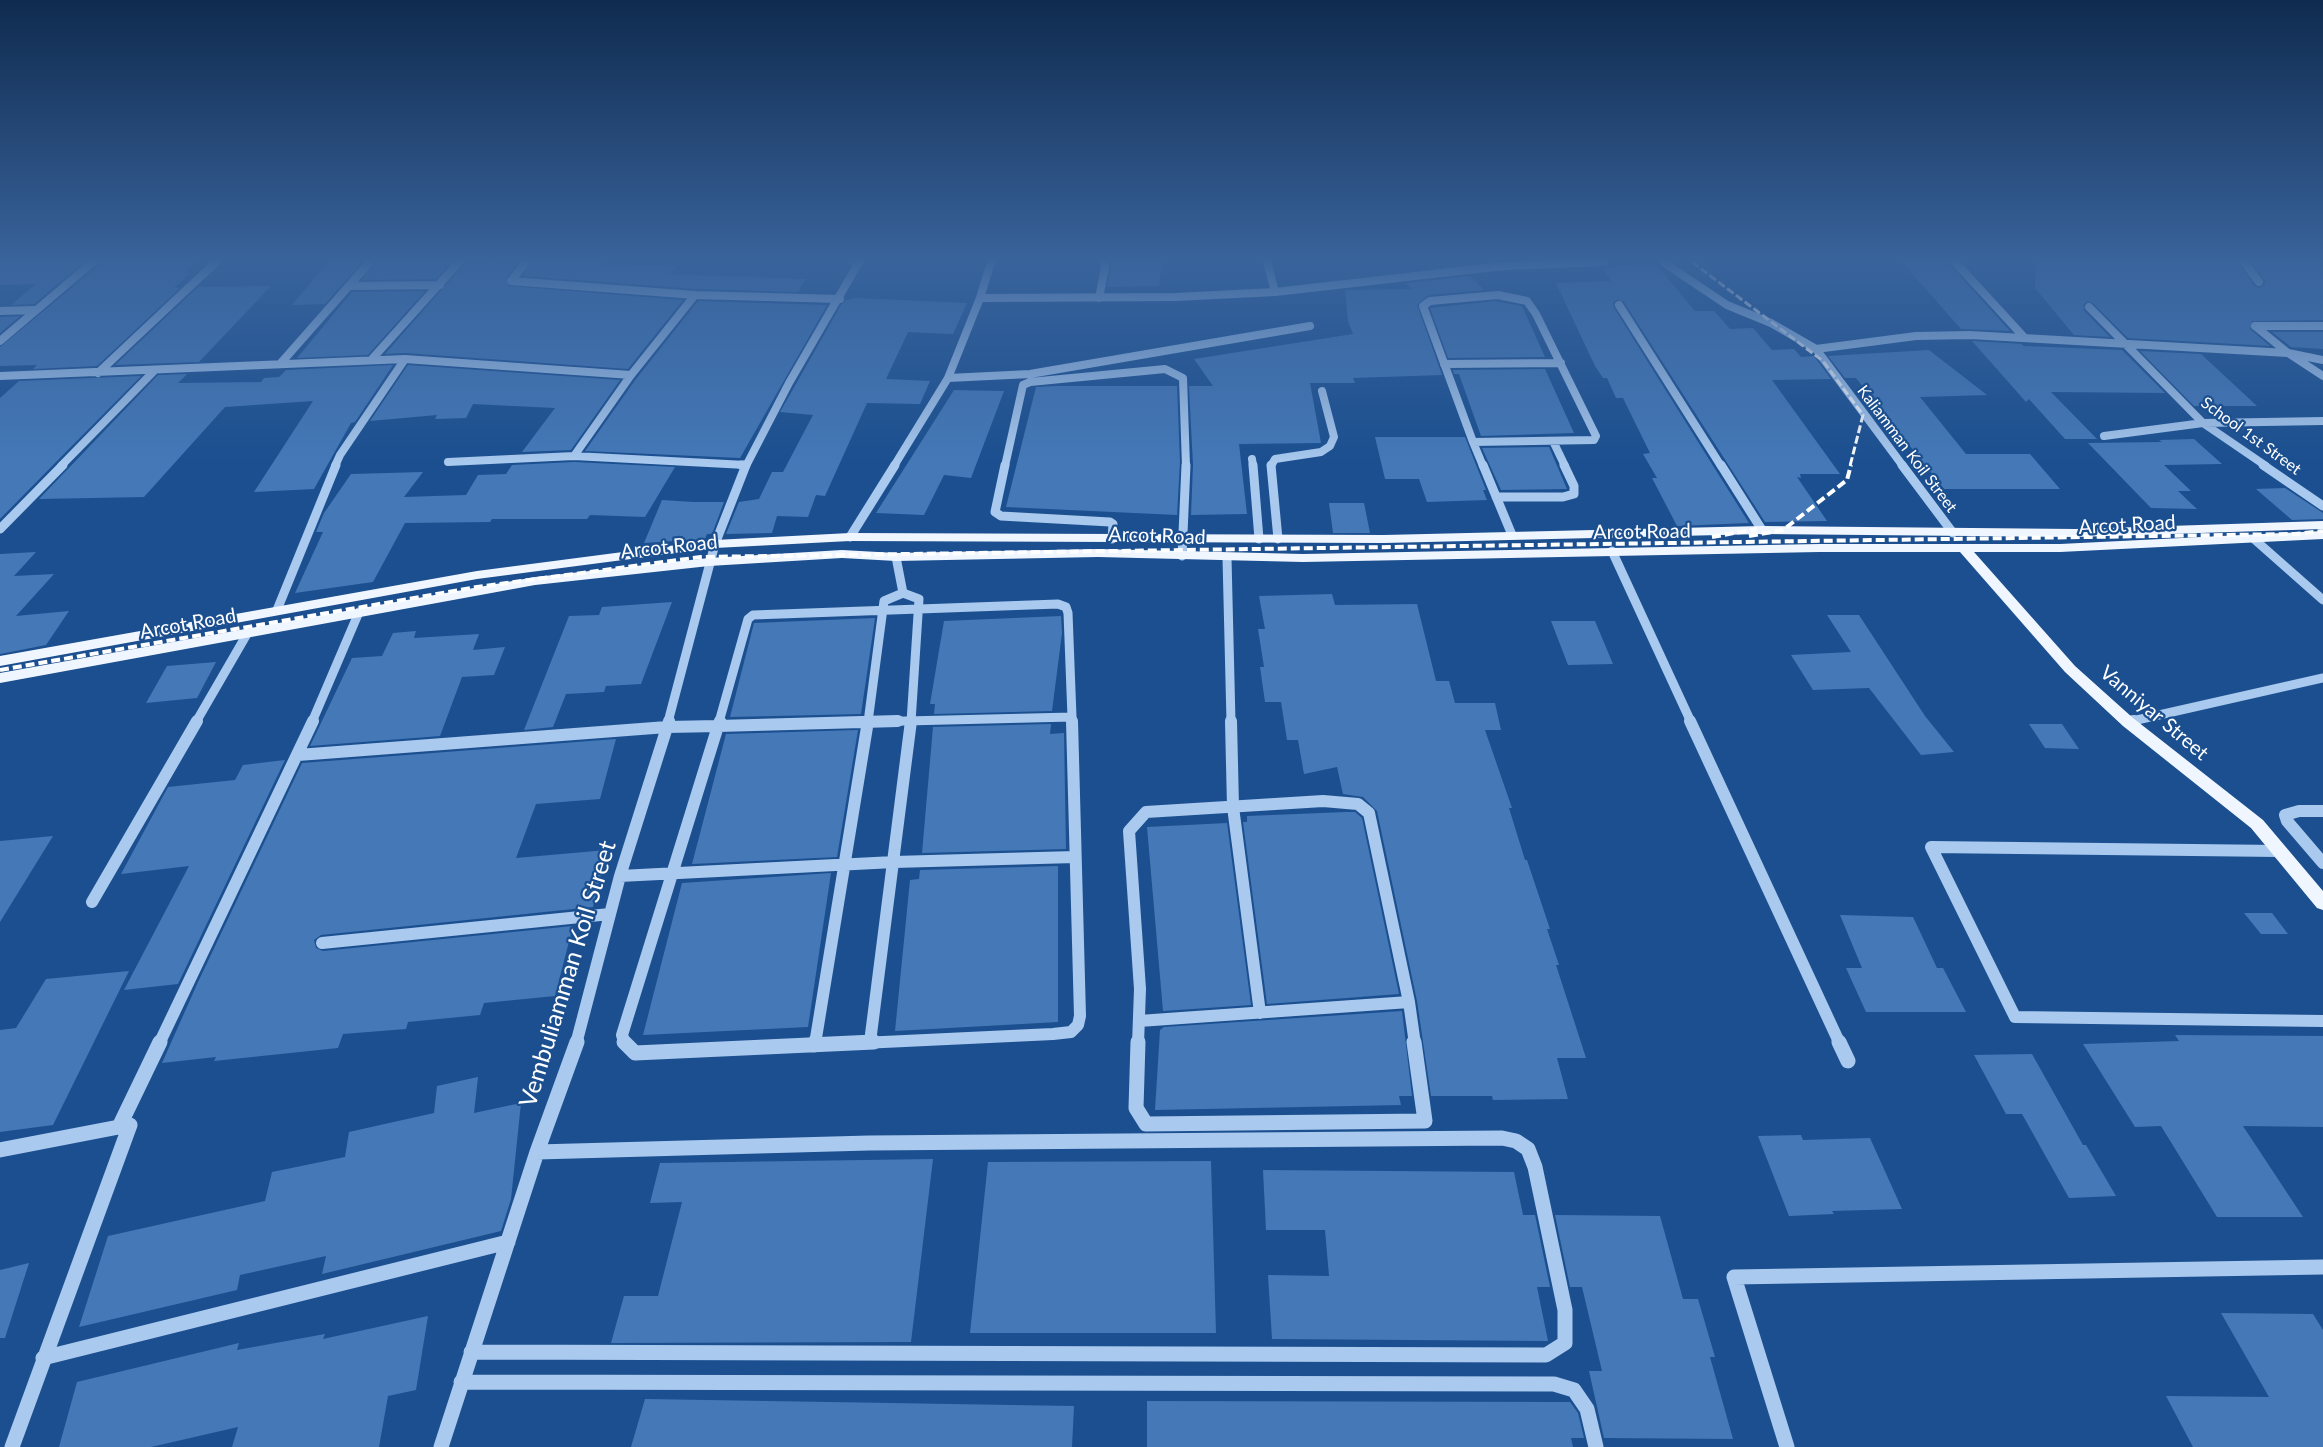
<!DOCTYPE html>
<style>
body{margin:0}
canvas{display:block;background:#1b4f8f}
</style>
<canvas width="2323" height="1447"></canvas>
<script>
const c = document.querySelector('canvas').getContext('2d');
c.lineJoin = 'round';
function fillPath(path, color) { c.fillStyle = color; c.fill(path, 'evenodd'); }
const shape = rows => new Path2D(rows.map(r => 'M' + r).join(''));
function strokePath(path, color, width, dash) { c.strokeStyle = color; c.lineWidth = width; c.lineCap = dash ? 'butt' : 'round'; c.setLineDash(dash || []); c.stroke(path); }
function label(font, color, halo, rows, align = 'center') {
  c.font = font + ' Lato,sans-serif'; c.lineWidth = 4.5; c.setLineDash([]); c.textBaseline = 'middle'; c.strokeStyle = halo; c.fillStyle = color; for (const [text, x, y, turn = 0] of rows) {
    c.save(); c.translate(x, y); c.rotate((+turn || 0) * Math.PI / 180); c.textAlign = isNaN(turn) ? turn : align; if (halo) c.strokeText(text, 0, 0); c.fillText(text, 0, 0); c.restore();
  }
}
fillPath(shape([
 [0,262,84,262,34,304,11,305,36,284,0,285],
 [99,262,197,262,184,273,190,273,174,288,180,288,97,366,33,369,37,365,0,366,0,347,97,267],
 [328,262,362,262,325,304,292,305],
 [376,262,451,262,436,279,362,280],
 [518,262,506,278,508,286,683,300,628,369,405,353,385,354,465,263],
 [532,262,605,262,602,265,677,267,671,274,806,279,798,292,695,289,523,276],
 [1112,262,1162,262,1159,286,1107,287],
 [1902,262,1947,262,2010,331,1961,329],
 [2036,262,2238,262,2254,286,2259,288,2264,285,2265,281,2251,262,2323,262,2323,320,2252,321,2250,329,2270,346,2128,338,2093,303,2088,301,2083,305,2084,311,2110,337,2074,335,2035,288],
 [1656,264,1695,311,1714,311,1730,329,1753,328,1772,350,1794,349,1801,357,1814,356,1831,379,1772,380,1840,474,1800,474,1801,478,1797,477,1827,521,1765,522,1624,302,1618,299,1613,303,1614,308,1749,523,1677,526,1652,478,1657,478,1643,454,1650,453,1623,398,1616,398,1607,378,1603,378,1595,366,1556,283,1611,281,1602,268],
 [1470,276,1484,290,1429,295,1417,305,1442,375,1353,378,1355,383,1310,383,1321,443,1239,444,1247,514,1191,515,1193,465,1189,386,1213,386,1194,359,1353,334,1348,321,1345,290,1411,289,1406,283],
 [271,286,199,362,115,365,198,287],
 [425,291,368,355,297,358,352,292],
 [856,298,967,303,953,334,908,332,886,379,930,381,920,404,867,403,825,496,816,495,808,517,777,516,772,533,726,534,739,502,759,499,772,472,783,472,813,415,780,412,841,305,846,300],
 [698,301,827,305,740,458,585,451,636,379],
 [1495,301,1522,306,1545,357,1448,358,1430,308],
 [20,316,0,333,0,317],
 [2272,332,2323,332,2323,349,2291,347],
 [1972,341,2021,344,2024,346,2122,350,2165,393,2051,392,2097,439,2065,439,2029,399,2026,402],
 [1929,350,1987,395,1920,397,1966,454,2030,454,2060,489,1944,489,1856,378,1845,378,1828,356],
 [2140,351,2201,354,2257,406,2194,406],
 [393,365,355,422,351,423,314,489,254,492,313,401,225,407,144,497,39,499,158,375,187,374,178,383,261,382,264,378,279,377,286,370],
 [408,365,620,380,571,450,522,452,555,408,473,404,466,418,435,419,437,415,370,421],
 [1545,369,1574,433,1481,436,1459,374,1454,374,1453,370],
 [141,376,58,460,0,519,0,398,19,381],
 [1056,386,1177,386,1180,462,1177,515,1006,507,1036,387],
 [954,390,1004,391,971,478,944,475,924,515,876,513],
 [1375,437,1465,437,1486,490,1483,490,1487,500,1427,502,1419,479,1385,479],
 [2194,439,2222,464,2164,465,2191,491,2178,491,2197,509,2151,508,2088,443,2162,442,2159,440],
 [1549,447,1567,489,1501,490,1482,448],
 [574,462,675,467,645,517,590,515,587,519,492,519,490,522,405,523,373,582,295,593,323,532,316,532,324,513,351,474,423,472,404,497,466,495,478,475,506,474,512,465],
 [2285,488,2323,513,2323,519,2292,520,2256,489],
 [662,500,693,502,724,502,712,534,707,534,705,539,644,543],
 [1329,503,1364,503,1370,533,1333,533],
 [36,552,14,576,54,574,16,616,69,611,46,645,0,654,0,554],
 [1332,594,1335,605,1417,604,1436,681,1449,681,1455,703,1495,703,1501,730,1485,730,1512,808,1509,808,1525,860,1527,860,1550,929,1547,929,1559,965,1556,965,1586,1058,1557,1058,1568,1099,1493,1100,1492,1096,1431,1096,1417,1001,1377,811,1363,797,1343,794,1337,767,1304,774,1298,740,1287,740,1281,702,1265,702,1260,667,1264,667,1258,629,1265,629,1259,596],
 [672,602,641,684,606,686,604,692,566,694,553,727,524,730,569,616,599,615,602,607],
 [1827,615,1859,615,1925,716,1954,752,1921,755,1869,688,1813,690,1791,655,1851,652],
 [1061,616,1062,633,1052,711,934,714,935,704,930,704,944,621],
 [875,618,861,714,730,717,754,623],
 [1551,621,1595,621,1613,664,1568,665],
 [416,631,414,638,479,634,473,650,505,647,494,675,462,677,440,736,310,746,352,658,382,656,393,633],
 [216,662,197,698,146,703,167,666],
 [1051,724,1050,734,1064,733,1066,849,922,853,933,727],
 [2029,724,2062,724,2079,749,2045,748],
 [858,730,837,857,692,864,726,734],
 [616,739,600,799,536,804,516,858,607,850,593,907,321,935,314,940,316,948,323,951,573,926,555,996,484,1003,480,1015,408,1022,406,1029,343,1034,338,1048,214,1061,216,1057,162,1063,198,982,302,763],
 [285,760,178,984,124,990,189,866,121,874,168,787,235,780,243,765],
 [1346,812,1355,812,1362,818,1399,994,1267,1004,1243,822,1247,822,1247,816],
 [1227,823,1251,1005,1163,1011,1147,827],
 [53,836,0,922,0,841],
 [1058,866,1058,1022,895,1031,910,880,919,879,920,870],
 [831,873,808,1027,643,1035,682,883],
 [2244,913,2272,913,2288,934,2261,934],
 [1840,915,1913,917,1937,968,1943,968,1966,1012,1866,1012,1846,968,1862,968],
 [129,971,53,1125,0,1132,0,1030,16,1028,46,979],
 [1402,1011,1412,1096,1399,1096,1401,1105,1155,1110,1160,1030,1164,1027],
 [2175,1035,2323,1036,2323,1127,2243,1126,2303,1217,2217,1217,2161,1126,2135,1127,2083,1044,2179,1041],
 [2032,1054,2083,1145,2086,1145,2116,1196,2069,1198,2022,1114,2006,1114,1974,1055],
 [478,1077,474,1113,521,1103,511,1199,501,1231,322,1274,326,1256,240,1275,237,1290,79,1327,108,1236,265,1201,272,1172,345,1157,349,1132,434,1113,437,1086],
 [1801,1135,1803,1140,1870,1138,1902,1209,1832,1211,1834,1214,1789,1216,1758,1136],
 [933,1159,911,1342,611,1343,624,1296,658,1296,682,1202,650,1203,660,1163],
 [1211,1161,1216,1333,970,1333,988,1162],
 [1263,1170,1514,1172,1523,1215,1535,1215,1550,1287,1537,1287,1548,1341,1272,1339,1268,1275,1329,1276,1325,1230,1266,1230],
 [1555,1215,1660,1216,1683,1299,1698,1299,1715,1357,1710,1357,1733,1439,1604,1438,1589,1371,1602,1371,1582,1287,1570,1287],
 [29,1263,5,1338,0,1338,0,1270],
 [2221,1313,2313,1314,2323,1330,2323,1447,2193,1447,2166,1396,2269,1397],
 [428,1316,416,1390,388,1396,379,1447,232,1447,238,1427,151,1447,59,1447,77,1382,239,1343,237,1350,325,1334,323,1339],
 [645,1399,1074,1406,1072,1447,631,1447],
 [1147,1401,1570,1402,1578,1413,1584,1438,1571,1438,1573,1447,1147,1447]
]), '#4478b7');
strokePath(shape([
 [526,262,511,281,695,295,840,299],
 [1267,262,1275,292],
 [1663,262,1727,305,1771,323,1816,349,1903,466],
 [1955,262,2023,336],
 [2244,262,2259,282],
 [349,286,440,285],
 [1498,295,1527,301,1536,314,1596,436,1594,440,1473,442,1423,306,1430,301,1498,295],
 [980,298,1175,297,1275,292,1503,266,1604,262],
 [1099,298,1106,262],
 [1619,305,1721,466],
 [2089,307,2203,423,2266,466],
 [0,311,34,310],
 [2255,326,2288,353,2323,376],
 [2255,326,2323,326],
 [0,341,93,262],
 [1816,349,1916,336,1970,335,2288,353,2323,360],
 [372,359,459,262],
 [280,364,370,262],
 [1444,364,1561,363],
 [98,373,216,262],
 [0,376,405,359],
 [948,378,1030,374,1310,326],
 [2104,436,2203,423,2323,421],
 [1553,441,1565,466],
 [1473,442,1483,466],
 [574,456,631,375,695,295],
 [1252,459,1253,466],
 [448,462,574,456,746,465],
 [61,466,155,370],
 [335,466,340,455,405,359,631,375],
 [746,466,789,383,859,262],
 [894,466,948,378,980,298,991,262],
 [1005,466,1023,385,1030,382,1165,369,1183,378,1186,466],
 [1271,466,1275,459,1321,452,1330,446,1334,437,1322,391]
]), '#a9c9ee', 8);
strokePath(shape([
 [741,465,746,465],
 [1005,465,995,512,1001,516,1110,522,1113,524,1112,539],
 [1253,465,1259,539],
 [1271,465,1278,539],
 [1483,465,1512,535],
 [1721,465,1762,530],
 [1902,465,1953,533],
 [2263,465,2323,506],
 [1496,497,1563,497,1574,494,1574,486,1564,465],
 [0,529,63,465],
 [850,537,895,465],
 [2254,539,2323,600],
 [1612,551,1691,722],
 [1182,556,1186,465],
 [1227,558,1231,722],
 [903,593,919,599,911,722],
 [277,610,336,465],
 [1072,717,1072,722],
 [196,722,247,634],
 [312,722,359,612],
 [668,722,715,544,746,465],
 [719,722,748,619,753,615,1058,604,1066,607,1068,613,1072,717],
 [864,722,1072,717],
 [868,722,884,601,903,593,896,557],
 [2128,722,2323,678]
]), '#a9c9ee', 9);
strokePath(shape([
 [1231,721,1233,807,1260,1013],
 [1690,721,1840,1044],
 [2128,722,2134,721],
 [718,726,720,721],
 [718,726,898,721],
 [298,755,667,727,718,726],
 [2323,811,2299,811,2285,815,2287,821,2323,863],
 [2279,851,1931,847,2015,1017,2323,1021],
 [620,876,894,862,1075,857],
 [92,902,197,721],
 [322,943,610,914],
 [1139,1021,1409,1002],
 [870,1042,911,721],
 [159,1044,313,721],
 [576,1044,620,876,669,721],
 [625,1044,622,1035,718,726],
 [815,1044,868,721],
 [841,1044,1053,1034,1071,1032,1078,1025,1080,1016,1072,721],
 [1138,1044,1140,989,1129,831,1146,812,1323,801,1358,804,1369,813,1409,1002,1415,1044]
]), '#a9c9ee', 12);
strokePath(shape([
 [624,1042,635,1053,874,1042],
 [1138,1042,1136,1108,1146,1124,1425,1121,1414,1042],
 [1839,1042,1848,1061],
 [815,1045,815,1042],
 [119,1127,160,1042],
 [0,1150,124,1126],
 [471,1352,1546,1355,1565,1343,1565,1310,1535,1167,1528,1149,1516,1141,1502,1138,869,1143,537,1152],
 [43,1358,508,1242],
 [461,1382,1554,1384,1574,1390,1587,1409,1596,1447],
 [12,1447,130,1125],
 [441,1447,537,1152,577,1042],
 [1787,1447,1734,1277,2323,1267]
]), '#a9c9ee', 15);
fillPath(shape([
 [2323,521,2323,529,2076,537,1762,534,1384,543,850,541,715,548,477,579,0,666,0,656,477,571,715,540,850,533,1384,535,1762,526,2076,529,2323,521],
 [2323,531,2323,539,2060,552,1974,552,2075,666,2133,718,2263,820,2323,891,2323,910,2317,908,2251,828,2123,726,2065,672,1960,552,1819,552,1303,562,1098,557,896,561,842,558,709,566,535,585,0,683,0,673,535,577,709,558,842,550,896,553,1098,549,1303,554,1819,544,2060,544,2323,531]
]), '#f0f6ff');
strokePath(shape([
 [1692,262,1823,361,1863,415,1850,466]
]), '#fff', 3, [8, 3]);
strokePath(shape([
 [1749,536,1783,530,1847,480,1851,465],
 [1712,537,1757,529],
 [0,670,477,587,701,557,2295,534,2323,531]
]), '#fff', 4, [9, 4]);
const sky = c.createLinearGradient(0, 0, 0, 464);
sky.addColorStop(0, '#0f2b4f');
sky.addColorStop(0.56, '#39639b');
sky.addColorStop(1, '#39639b00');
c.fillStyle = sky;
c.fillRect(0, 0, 2323, 464);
label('16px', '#fff', '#1b4f8f', [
 ["School 1st Street",2251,436,36],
 ["Kaliamman Koil Street",1907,449,53]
]);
label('20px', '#fff', '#1b4f8f', [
 ["Arcot Road",2127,525,-3],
 ["Arcot Road",1642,532,-1],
 ["Arcot Road",1157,536,2],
 ["Arcot Road",669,547,-6],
 ["Arcot Road",188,624,-10],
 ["Vanniyar Street",2154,713,40]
]);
label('24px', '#fff', '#1b4f8f', [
 ["Vembuliamman Koil Street",568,974,-73]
]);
</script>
